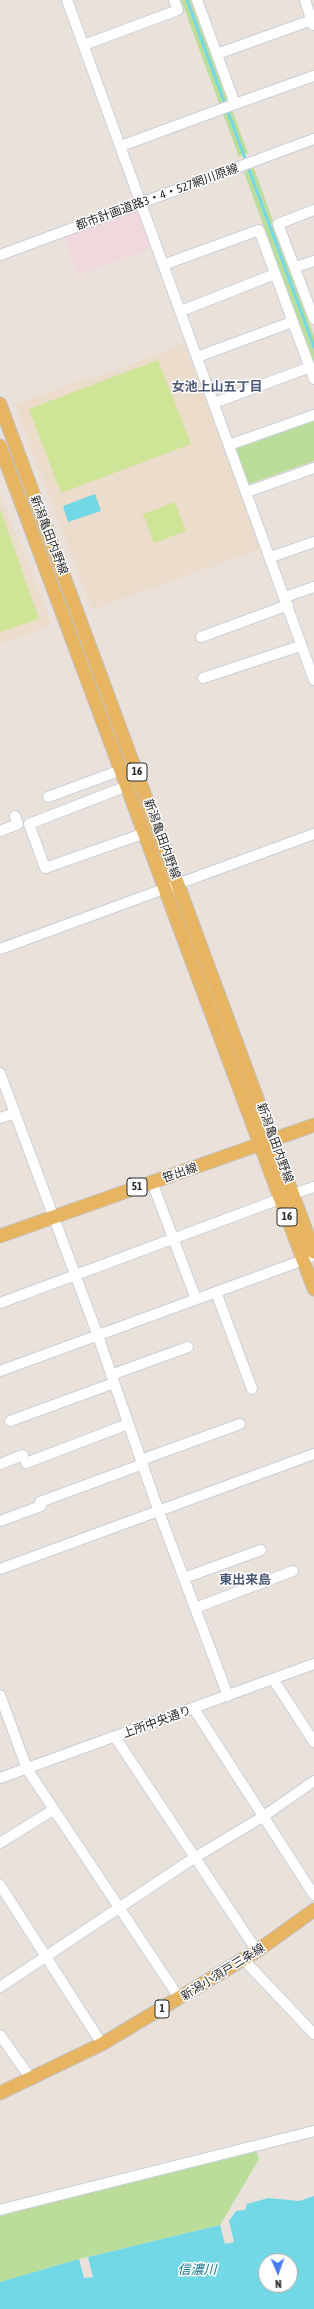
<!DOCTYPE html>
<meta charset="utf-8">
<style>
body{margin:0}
#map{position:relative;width:314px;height:2309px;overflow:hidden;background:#eae1db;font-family:"Asap Condensed",sans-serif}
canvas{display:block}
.north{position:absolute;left:258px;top:2253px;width:40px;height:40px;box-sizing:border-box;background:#fff;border:1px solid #a9a9a9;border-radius:50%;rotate:178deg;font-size:11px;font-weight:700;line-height:16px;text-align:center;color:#282828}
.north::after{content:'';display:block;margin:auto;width:14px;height:18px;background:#447cee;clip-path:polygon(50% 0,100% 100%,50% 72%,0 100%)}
</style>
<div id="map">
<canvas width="314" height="2309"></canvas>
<div class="north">N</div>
</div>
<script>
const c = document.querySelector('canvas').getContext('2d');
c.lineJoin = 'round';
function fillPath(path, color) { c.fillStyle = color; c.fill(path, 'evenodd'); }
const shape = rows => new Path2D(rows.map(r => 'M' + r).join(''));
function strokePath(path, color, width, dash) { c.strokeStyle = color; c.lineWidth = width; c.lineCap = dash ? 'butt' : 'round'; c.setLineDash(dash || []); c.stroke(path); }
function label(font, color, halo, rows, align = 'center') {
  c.font = font + ' "Asap Condensed","Noto Sans JP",sans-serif'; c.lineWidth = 3; c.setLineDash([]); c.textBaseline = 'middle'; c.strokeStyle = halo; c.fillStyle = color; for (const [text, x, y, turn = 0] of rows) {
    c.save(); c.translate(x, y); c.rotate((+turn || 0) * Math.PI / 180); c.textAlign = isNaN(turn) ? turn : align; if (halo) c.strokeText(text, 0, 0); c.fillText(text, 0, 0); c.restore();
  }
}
fillPath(shape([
 [184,344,263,548,92,610,15,405,90,376,93,379],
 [0,493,52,625,0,644]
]), '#ebdccb');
fillPath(shape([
 [139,209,153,247,78,275,64,236]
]), '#f0d8dd');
fillPath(shape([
 [181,0,191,0,248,153,239,157],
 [254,168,314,336,314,366,244,172],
 [314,419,314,461,249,484,234,448],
 [256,2151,259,2159,220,2225,79,2259,0,2282,0,2215]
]), '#bbdd9a');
fillPath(shape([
 [158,360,191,444,61,493,29,409],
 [175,502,186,531,154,543,143,514],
 [0,508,39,619,0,632]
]), '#cee496');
fillPath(shape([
 [95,494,101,511,68,522,63,506],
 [314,2196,314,2309,0,2309,0,2282,79,2259,84,2278,93,2277,88,2257,220,2225,225,2244,234,2242,229,2221,236,2211,245,2210,247,2204,268,2198,299,2201],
 [266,2261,290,2261,290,2285,266,2285]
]), '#73d8e6');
strokePath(shape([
 [187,0,314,347]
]), '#73d8e6', 3);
const minor = shape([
 [67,0,314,680],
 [197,0,235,104,314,76],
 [305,0,313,25],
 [84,45,178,10,174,0],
 [217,54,312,20],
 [121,146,235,104],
 [314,210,278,224,314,319],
 [0,255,314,139],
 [163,265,259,230,314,379],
 [296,267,314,261],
 [181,311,275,274],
 [197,357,292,322],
 [214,403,310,367],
 [229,445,314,415],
 [247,492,314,468],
 [271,557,314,542],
 [285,597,314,587],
 [201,637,288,605],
 [203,678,300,646],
 [127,786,29,824,45,868,145,833],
 [48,797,121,770],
 [0,831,18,824,15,816],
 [0,949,314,834],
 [0,1073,98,1336,159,1512,228,1696],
 [0,1118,15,1113],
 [152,1182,196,1299],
 [293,1194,314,1187],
 [216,1292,252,1389],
 [0,1303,280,1199],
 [0,1371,309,1258],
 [111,1375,188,1347],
 [10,1421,114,1383],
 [141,1460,240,1424],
 [26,1463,128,1424],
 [0,1464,23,1455],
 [40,1502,143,1464],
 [0,1521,41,1506],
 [0,1569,314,1454],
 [184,1578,261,1550],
 [195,1608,293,1571],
 [273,1679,314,1742],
 [0,1695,27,1769,180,1999],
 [194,1709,314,1895],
 [115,1737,257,1951],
 [0,1778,314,1664],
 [0,1843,53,1810],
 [0,1885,102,2044],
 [244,1960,314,2034],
 [0,1987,194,1858,264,1816,314,1781],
 [0,2035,31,2079],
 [0,2210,314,2131]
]);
const major = shape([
 [0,404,314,1252],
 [0,446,314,1289],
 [0,1236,314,1125],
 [0,2093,102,2044,257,1951,314,1910]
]);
strokePath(minor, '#c9cfd9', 12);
strokePath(major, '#c3c3c3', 15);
strokePath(minor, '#fff', 10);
strokePath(major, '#e7b562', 13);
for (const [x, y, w] of [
 [137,772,20],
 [137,1187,20],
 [287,1217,20],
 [162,2009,14]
]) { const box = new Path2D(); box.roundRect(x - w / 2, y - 9, w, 18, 3); c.fillStyle = '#fff'; c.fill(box); strokePath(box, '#282828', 1); }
label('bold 11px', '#282828', null, [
 ["16",137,772],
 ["51",137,1187],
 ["16",287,1217],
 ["1",162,2009]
]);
label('12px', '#282828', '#fff', [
 ["都市計画道路3・4・527網川原線",157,197,-20],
 ["新潟亀田内野線",49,535,69],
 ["新潟亀田内野線",162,839,70],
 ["新潟亀田内野線",275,1143,70],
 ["笹出線",180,1173,-19],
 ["上所中央通り",157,1722,-20],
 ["新潟小須戸三条線",223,1972,-32]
]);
label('bold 13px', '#4c5976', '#fff', [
 ["女池上山五丁目",217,387],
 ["東出来島",245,1580]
]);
label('italic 13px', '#15778f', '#fff', [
 ["信濃川",197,2270]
]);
</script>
